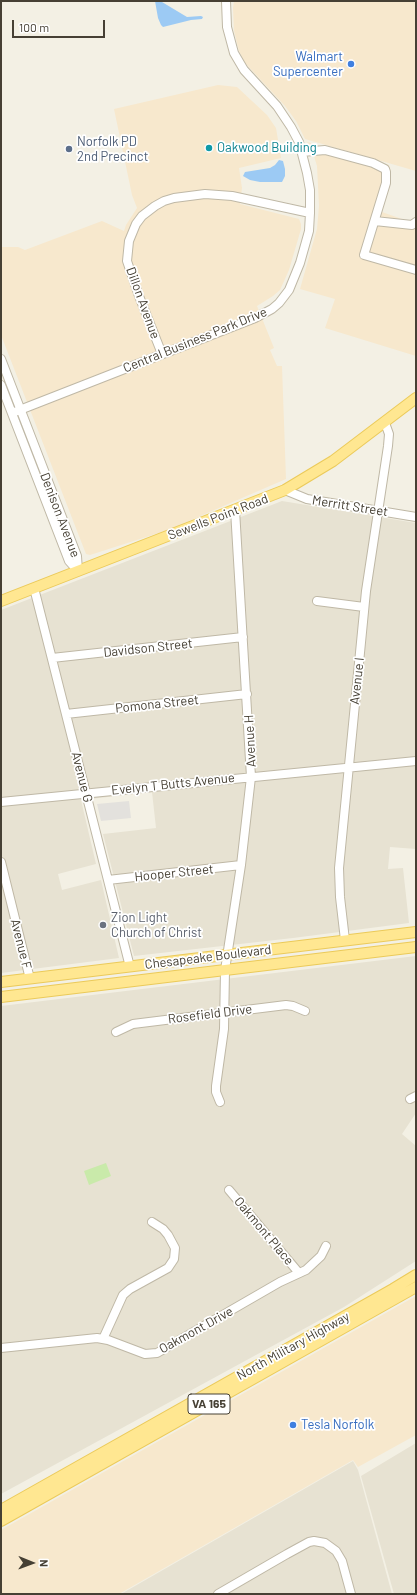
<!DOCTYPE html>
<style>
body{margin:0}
#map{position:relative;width:417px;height:1595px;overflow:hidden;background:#f3f0e4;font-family:Barlow,sans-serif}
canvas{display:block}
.frame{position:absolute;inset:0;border:2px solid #464034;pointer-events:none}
.north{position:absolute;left:12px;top:1543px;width:40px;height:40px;-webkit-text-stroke:3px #fff;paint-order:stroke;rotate:91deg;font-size:11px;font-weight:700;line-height:16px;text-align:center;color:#464034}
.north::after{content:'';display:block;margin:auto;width:14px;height:18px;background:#464034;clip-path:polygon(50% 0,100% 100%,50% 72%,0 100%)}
.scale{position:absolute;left:12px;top:20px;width:93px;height:18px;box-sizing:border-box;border:2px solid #464034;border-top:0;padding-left:5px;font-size:12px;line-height:14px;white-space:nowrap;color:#464034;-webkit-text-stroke:3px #fff;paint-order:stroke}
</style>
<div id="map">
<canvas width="417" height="1595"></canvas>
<div class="frame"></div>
<div class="north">N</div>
<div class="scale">100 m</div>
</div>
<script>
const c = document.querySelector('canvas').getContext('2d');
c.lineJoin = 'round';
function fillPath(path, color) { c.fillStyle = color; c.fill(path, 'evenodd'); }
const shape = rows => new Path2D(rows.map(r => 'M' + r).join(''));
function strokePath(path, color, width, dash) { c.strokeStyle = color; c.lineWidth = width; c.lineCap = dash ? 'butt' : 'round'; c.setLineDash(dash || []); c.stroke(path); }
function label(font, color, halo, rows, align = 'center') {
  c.font = font + ' Barlow,sans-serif'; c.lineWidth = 3.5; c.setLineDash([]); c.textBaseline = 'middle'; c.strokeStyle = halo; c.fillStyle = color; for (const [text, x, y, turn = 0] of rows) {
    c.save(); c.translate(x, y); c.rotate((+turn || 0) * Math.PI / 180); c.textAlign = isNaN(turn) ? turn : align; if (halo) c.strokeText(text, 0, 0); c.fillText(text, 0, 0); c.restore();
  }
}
fillPath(shape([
 [282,501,416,523,416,849,390,847,388,869,403,868,409,923,293,938,134,956,103,834,156,828,152,792,81,800,96,864,58,874,62,890,101,880,119,958,1,973,1,610],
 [416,956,416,1113,402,1134,416,1146,416,1261,344,1307,1,1494,1,1006],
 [416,1443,416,1594,394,1594,361,1476],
 [353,1461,358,1470,392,1594,121,1594]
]), '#e7e2d2');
fillPath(shape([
 [234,1,416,1,416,171,305,139,296,121,285,106,245,63,239,51,234,31,233,8],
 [218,85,237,87,267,115,276,128,281,158,239,168,242,188,240,204,299,219,301,224,301,229,289,270,280,290,273,296,257,306,274,348,270,350,277,366,282,366,286,479,168,530,90,555,86,554,1,335,1,247,18,247,25,250,102,221,124,231,126,225,137,208,132,195,114,109],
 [307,142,389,165,391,172,391,179,382,212,416,224,416,356,325,328,335,299,300,289,317,229,319,206,317,166,313,153],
 [416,1296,416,1435,358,1467,353,1460,119,1594,1,1594,1,1530]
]), '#f7e8cd');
fillPath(shape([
 [106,1163,111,1176,89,1185,84,1171]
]), '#c9eaaa');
fillPath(shape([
 [129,801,131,818,101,821,97,804]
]), '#e3e1dd');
fillPath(shape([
 [155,1,162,2,187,17,201,16,203,17,202,19,191,20,163,27,161,25,158,18],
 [279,160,283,161,285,169,285,176,282,182,260,182,250,180,243,176,245,172,270,168,275,165]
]), '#9ccaf4');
const minor = shape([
 [302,152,325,150,373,163,385,169,386,172,386,183,364,255,416,270],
 [375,221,412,225,416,222],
 [162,354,139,296,127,261,129,241,136,224,142,216,155,206,164,201,174,198,205,194,232,196,310,213],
 [1,359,77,556,78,571],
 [1,385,69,561,78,571],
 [12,413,255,318,272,309,279,303,289,290,300,263,309,231,310,213,310,190,307,173,299,142,291,127,277,106,244,70,234,53,227,27,226,1],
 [285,490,307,499,416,517],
 [34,588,130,967],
 [317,601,364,607],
 [52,658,243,637],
 [66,714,247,694],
 [1,802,416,761],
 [1,862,30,979],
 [108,880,241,865],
 [345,940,340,897,339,868,366,591,388,446,389,434,385,423],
 [116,1032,133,1024,286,1005,293,1006,305,1011],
 [410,1099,416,1096],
 [220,1102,216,1092,216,1086,224,1029,225,970,241,865,251,777,235,510],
 [229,1190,299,1273],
 [103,1339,123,1295,130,1289,168,1268,174,1259,175,1248,168,1235,163,1229,152,1222],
 [1,1348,97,1338,108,1340,145,1354,157,1353,280,1282,306,1270,321,1256,326,1246],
 [218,1594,287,1554,309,1542,314,1541,325,1543,336,1551,342,1561,351,1594]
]);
const major = shape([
 [1,601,285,490,333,461,416,398],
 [1,982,416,932],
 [1,997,416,947],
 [1,1510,393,1289,416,1275],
 [1,1521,416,1287]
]);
strokePath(minor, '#bfb8a6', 10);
strokePath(major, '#ebca5a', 12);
strokePath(minor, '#fff', 8);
strokePath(major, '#ffe791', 10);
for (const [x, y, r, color] of [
 [351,64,4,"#3f7fe0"],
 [209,148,4,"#0f9aa8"],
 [69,149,4,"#5c6f8a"],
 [103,925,4,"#6b7280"],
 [293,1425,4,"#3f7fe0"]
]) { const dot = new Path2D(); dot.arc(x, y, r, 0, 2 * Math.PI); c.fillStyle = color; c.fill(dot); strokePath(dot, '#fff', 1.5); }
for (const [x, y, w] of [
 [209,1404,42]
]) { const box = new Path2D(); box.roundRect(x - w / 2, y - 10, w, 20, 3); c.fillStyle = '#fff'; c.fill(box); strokePath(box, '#464034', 1); }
label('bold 12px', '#464034', null, [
 ["VA 165",209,1404]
]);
label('13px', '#366cbe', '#fff', [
 ["Walmart",343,57],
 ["Supercenter",343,72],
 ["Tesla Norfolk",301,1425,"left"]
], 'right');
label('13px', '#4e5e75', '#fff', [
 ["Norfolk PD",77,142],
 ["2nd Precinct",77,157]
], 'left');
label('13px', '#0d838f', '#fff', [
 ["Oakwood Building",217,148]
], 'left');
label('13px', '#464034', '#fff', [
 ["Dillon Avenue",143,303,70],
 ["Central Business Park Drive",195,340,-22],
 ["Merritt Street",350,506,9],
 ["Denison Avenue",60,515,69],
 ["Sewells Point Road",218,517,-21],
 ["Davidson Street",148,648,-6],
 ["Avenue I",357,681,-84],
 ["Pomona Street",157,704,-6],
 ["Avenue H",250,741,-93],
 ["Avenue G",82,777,76],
 ["Evelyn T Butts Avenue",173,784,-6],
 ["Hooper Street",174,873,-6],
 ["Avenue F",21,944,76],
 ["Chesapeake Boulevard",208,957,-7],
 ["Rosefield Drive",210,1014,-7],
 ["Oakmont Place",264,1231,50],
 ["Oakmont Drive",196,1330,-29],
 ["North Military Highway",293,1346,-29]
]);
label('13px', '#5b616d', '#fff', [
 ["Zion Light",111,918],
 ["Church of Christ",111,933]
], 'left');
</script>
